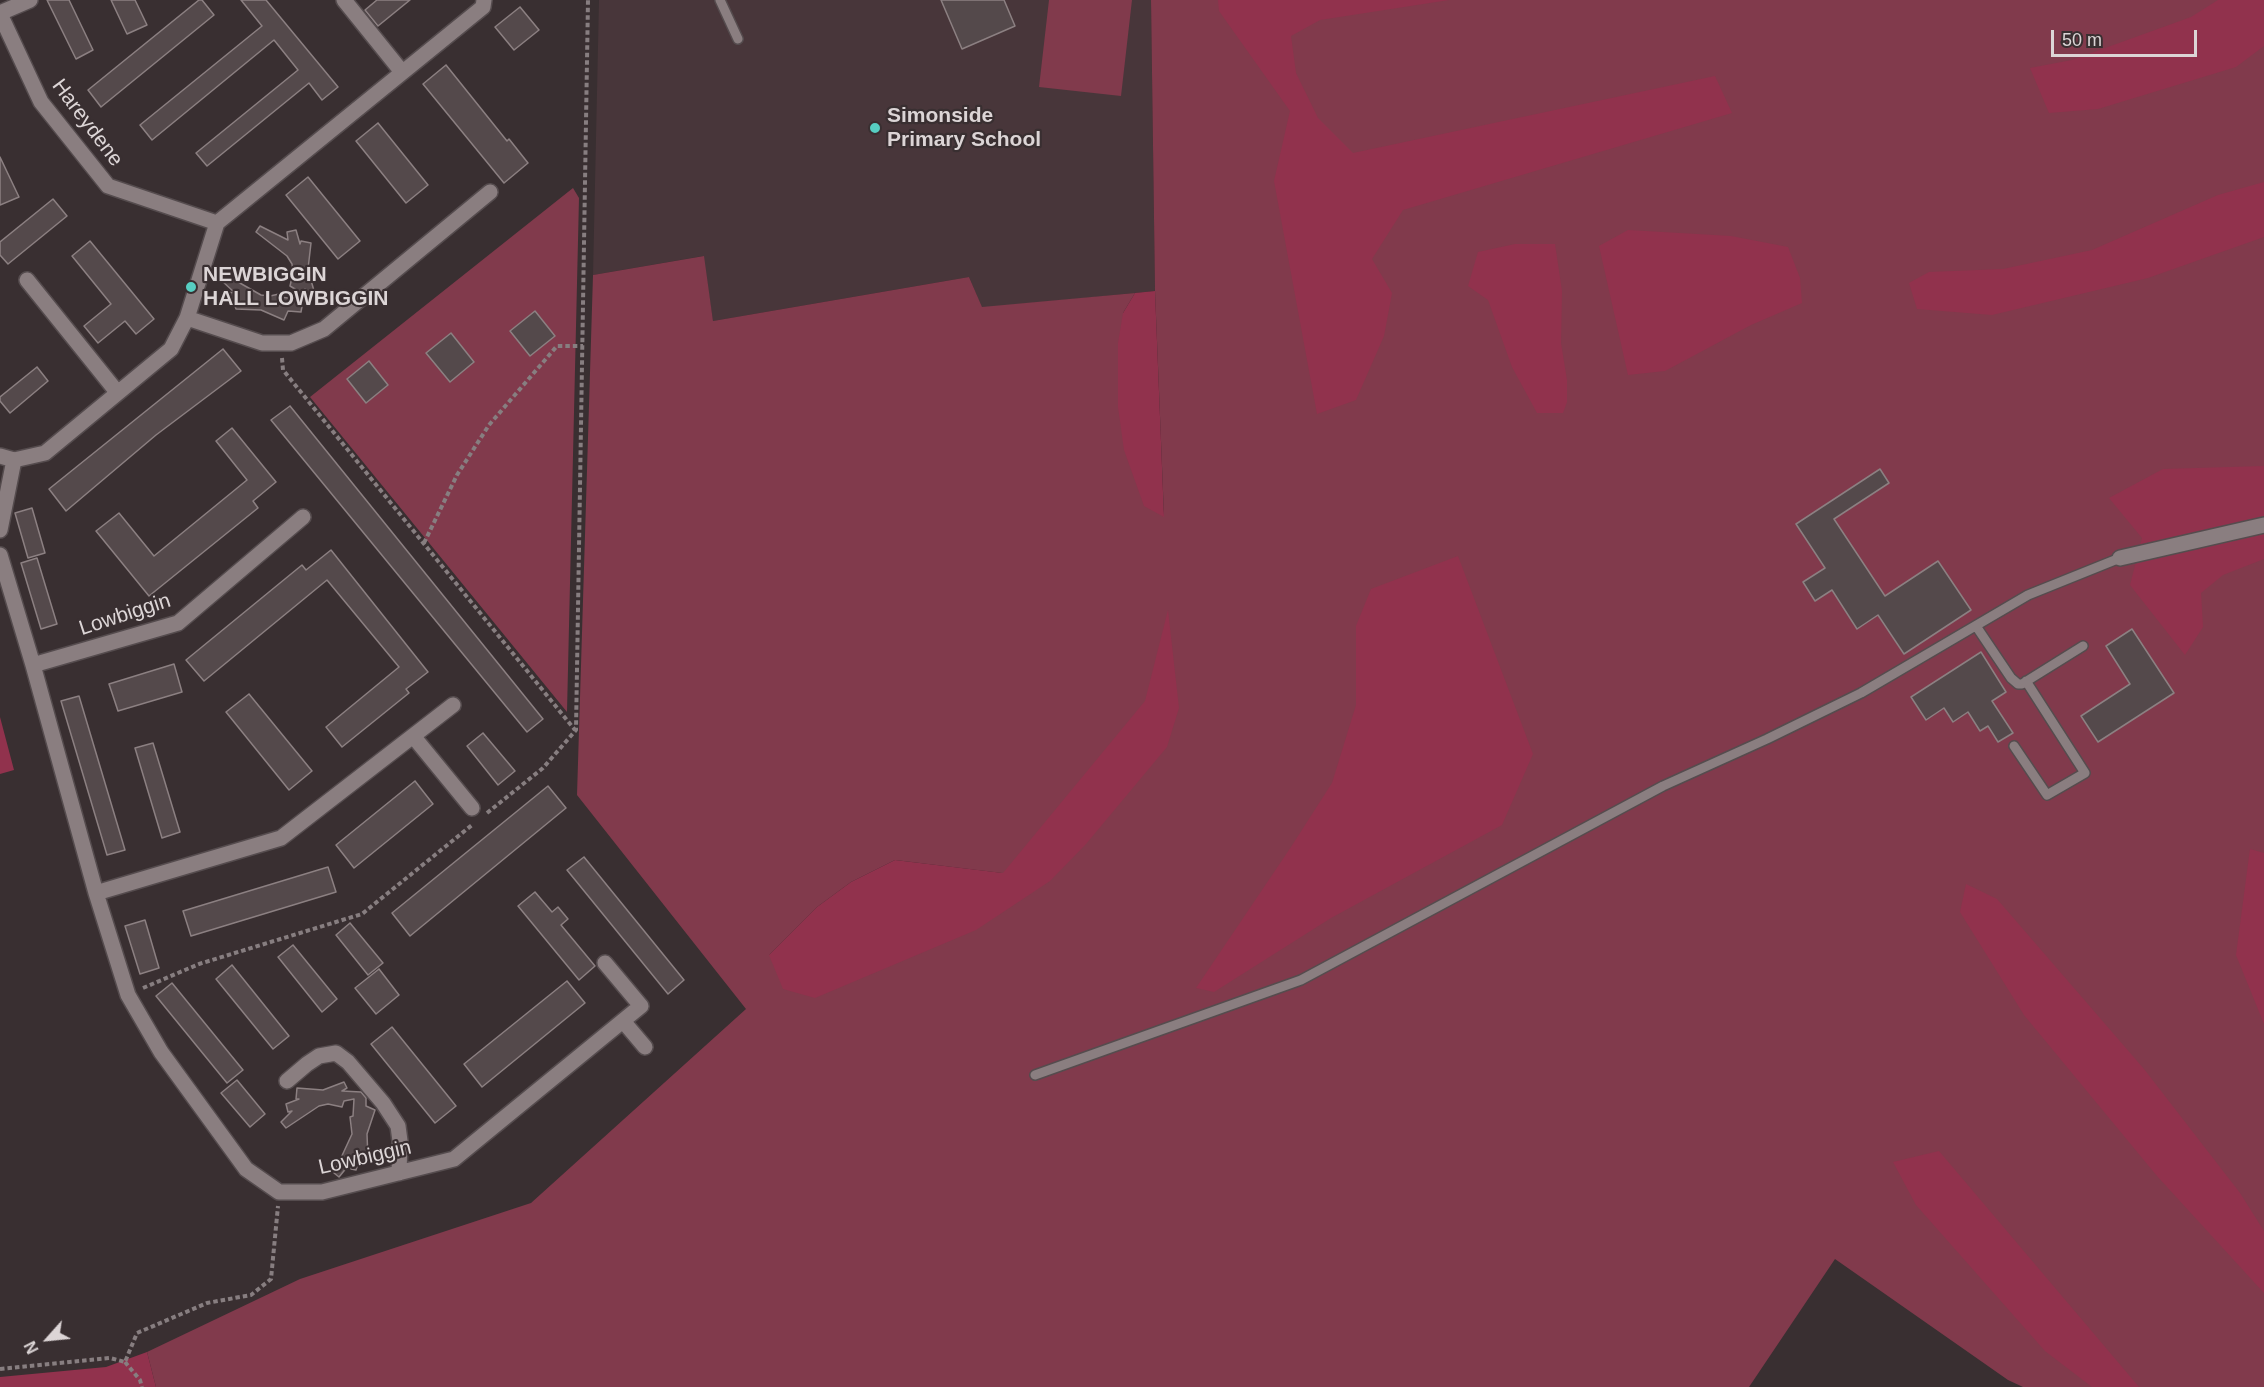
<!DOCTYPE html>
<style>
body{margin:0}
#map{position:relative;width:2264px;height:1387px;overflow:hidden;background:#392f31;font-family:Helvetica,sans-serif}
canvas{display:block}
.north{position:absolute;left:18px;top:1309px;width:60px;height:60px;-webkit-text-stroke:4px #392f31;paint-order:stroke;rotate:243deg;font-size:16px;font-weight:700;line-height:24px;text-align:center;color:#dcd5d6}
.north::after{content:'';display:block;margin:auto;width:21px;height:27px;background:#dcd5d6;clip-path:polygon(50% 0,100% 100%,50% 72%,0 100%)}
.scale{position:absolute;left:2051px;top:30px;width:146px;height:27px;box-sizing:border-box;border:3px solid #dcd5d6;border-top:0;padding-left:8px;font-size:18px;line-height:21px;white-space:nowrap;color:#dcd5d6;-webkit-text-stroke:4px #392f31;paint-order:stroke}
</style>
<div id="map">
<canvas width="2264" height="1387"></canvas>
<div class="north">N</div>
<div class="scale">50 m</div>
</div>
<script>
const c = document.querySelector('canvas').getContext('2d');
c.lineJoin = 'round';
function fillPath(path, color) { c.fillStyle = color; c.fill(path, 'evenodd'); }
const shape = rows => new Path2D(rows.map(r => 'M' + r).join(''));
function strokePath(path, color, width, dash) { c.strokeStyle = color; c.lineWidth = width; c.lineCap = dash ? 'butt' : 'round'; c.setLineDash(dash || []); c.stroke(path); }
function label(font, color, halo, rows, align = 'center') {
  c.font = font + ' Helvetica,sans-serif'; c.lineWidth = 4.5; c.setLineDash([]); c.textBaseline = 'middle'; c.strokeStyle = halo; c.fillStyle = color; for (const [text, x, y, turn = 0] of rows) {
    c.save(); c.translate(x, y); c.rotate((+turn || 0) * Math.PI / 180); c.textAlign = isNaN(turn) ? turn : align; if (halo) c.strokeText(text, 0, 0); c.fillText(text, 0, 0); c.restore();
  }
}
fillPath(shape([
 [599,0,1151,0,1155,291,982,308,969,277,713,321,703,256,593,275]
]), '#48363a');
fillPath(shape([
 [1049,0,1132,0,1121,96,1039,87],
 [1151,0,2264,0,2264,1387,2023,1387,2008,1380,1835,1259,1749,1387,156,1387,147,1352,300,1279,531,1203,746,1009,577,795,593,275,704,256,713,321,969,277,982,307,1135,293,1123,313,1164,516,1155,291],
 [895,860,1002,873,769,955,817,907,851,882],
 [573,188,579,198,567,712,310,397]
]), '#813a4c');
fillPath(shape([
 [1218,0,1449,0,1320,20,1291,36,1296,73,1318,118,1353,153,1715,76,1732,113,1403,210,1372,259,1392,293,1384,336,1356,400,1317,414,1274,181,1290,111,1219,11],
 [2218,0,2264,0,2264,46,2236,67,2098,109,2049,113,2030,68,2072,60,2191,17],
 [2264,182,2264,237,2148,278,1992,315,1917,309,1909,283,1929,272,2003,269,2092,250,2218,195],
 [1628,230,1731,236,1788,247,1800,278,1802,303,1751,325,1665,371,1628,375,1599,246],
 [1515,244,1555,244,1562,291,1561,343,1567,380,1567,402,1563,413,1537,413,1512,367,1488,300,1468,286,1478,252],
 [1155,291,1164,517,1144,506,1124,450,1118,407,1118,343,1123,313,1135,293],
 [2264,466,2264,559,2223,575,2201,593,2203,627,2185,655,2130,585,2142,538,2109,498,2163,469],
 [1458,556,1533,754,1502,825,1331,918,1214,992,1196,988,1291,847,1332,783,1356,705,1356,626,1371,589],
 [1168,610,1179,708,1167,747,1086,844,1050,881,976,930,815,998,783,989,769,955,817,907,851,882,895,860,1003,873,1145,701],
 [0,717,14,770,0,774],
 [2250,849,2264,853,2264,1024,2236,955],
 [1966,884,1997,899,2144,1069,2240,1193,2264,1231,2264,1293,2157,1176,2024,1015,1960,912],
 [1939,1151,2139,1387,2092,1387,2045,1351,1916,1205,1893,1162],
 [147,1352,156,1387,0,1387,0,1377,106,1367]
]), '#91324d');
const building = shape([
 [47,0,69,0,93,50,76,59,47,0],
 [111,0,135,0,147,25,127,34,111,0],
 [199,0,202,0,214,15,101,107,88,90,199,0],
 [241,0,266,0,338,87,322,100,309,83,207,166,196,153,298,70,274,40,152,140,140,125,262,26,241,0],
 [377,0,410,0,378,26,365,10,377,0],
 [941,0,1004,0,1015,26,962,49,941,0],
 [520,7,539,30,514,50,495,27,520,7],
 [446,65,507,141,509,139,528,163,504,183,423,84,446,65],
 [378,123,428,185,406,203,356,141,378,123],
 [0,157,19,197,0,205,0,157],
 [308,177,360,241,338,259,286,195,308,177],
 [53,199,67,216,8,264,0,255,0,242,53,199],
 [260,226,288,240,287,232,296,230,300,244,301,241,311,243,308,269,314,291,308,294,305,289,301,312,288,311,284,320,261,310,236,309,235,306,244,303,226,296,227,292,235,293,221,280,224,274,261,295,270,296,279,294,280,297,296,299,295,289,290,286,293,273,292,264,287,256,256,232,260,226],
 [90,241,154,319,136,334,125,321,98,343,84,326,111,304,72,256,90,241],
 [535,311,555,336,530,356,510,331,535,311],
 [451,333,474,362,450,382,426,353,451,333],
 [223,349,241,371,156,435,66,511,49,489,223,349],
 [369,361,388,385,366,403,347,379,369,361],
 [37,367,48,381,10,413,0,401,0,397,37,367],
 [290,406,543,719,527,732,271,420,290,406],
 [232,428,276,482,253,501,258,508,149,596,96,531,119,513,154,556,247,480,216,441,232,428],
 [1880,469,1889,483,1834,519,1885,596,1938,561,1971,610,1904,654,1878,615,1857,629,1832,590,1815,601,1803,582,1825,568,1796,524,1880,469],
 [32,508,45,553,28,558,15,513,32,508],
 [331,550,428,672,406,689,409,693,342,747,326,727,399,667,327,580,204,681,186,660,302,565,306,570,331,550],
 [37,558,57,624,41,629,21,563,37,558],
 [2132,629,2174,693,2098,742,2081,716,2130,684,2106,646,2132,629],
 [1981,652,2006,692,1992,701,2013,733,1998,742,1988,726,1980,731,1968,712,1953,722,1944,708,1926,720,1911,697,1981,652],
 [174,664,182,692,118,711,109,684,174,664],
 [249,694,312,771,289,790,226,712,249,694],
 [79,696,125,850,107,855,61,701,79,696],
 [483,733,515,771,498,785,467,746,483,733],
 [153,743,180,832,162,838,135,748,153,743],
 [415,781,433,804,354,868,336,845,415,781],
 [548,786,566,808,410,936,392,913,548,786],
 [584,857,684,980,668,994,567,870,584,857],
 [328,867,336,892,191,936,183,911,328,867],
 [535,892,552,912,558,907,568,919,561,925,595,966,579,980,518,906,535,892],
 [145,920,159,968,140,974,125,926,145,920],
 [350,923,383,963,368,975,336,935,350,923],
 [293,945,337,999,322,1012,278,957,293,945],
 [232,965,289,1036,273,1049,216,979,232,965],
 [379,969,399,995,376,1014,355,988,379,969],
 [567,981,585,1003,482,1087,464,1064,567,981],
 [172,983,243,1070,227,1083,156,996,172,983],
 [392,1027,456,1106,435,1123,371,1044,392,1027],
 [237,1080,265,1114,250,1127,221,1093,237,1080],
 [344,1082,347,1088,342,1091,361,1092,366,1098,366,1106,375,1110,367,1134,368,1159,364,1160,362,1152,356,1170,351,1169,352,1161,339,1177,334,1173,352,1134,350,1117,353,1116,354,1099,344,1101,342,1107,328,1104,319,1106,286,1128,281,1122,292,1111,288,1112,286,1104,299,1099,296,1099,297,1088,323,1090,344,1082]
]);
fillPath(building, '#54494b');
strokePath(building, '#8c8082', 1.5);
const service = shape([
 [720,0,738,39],
 [1976,626,2011,678,2018,684,2022,684,2083,646],
 [2014,746,2047,795,2085,773,2026,681],
 [1035,1075,1301,980,1663,786,1767,739,1861,693,2028,595,2120,558]
]);
const minor = shape([
 [344,0,402,72],
 [0,13,30,0],
 [0,14,41,102,108,186,217,223],
 [27,280,117,392],
 [187,318,262,343,291,343,324,329,490,192],
 [0,456,14,460,45,453,171,349,187,318,217,223,483,7,484,0],
 [0,530,14,460],
 [0,555,33,665,96,893,128,995,161,1052,246,1169,279,1192,322,1192,454,1159,641,1006,605,963],
 [2120,558,2264,525],
 [33,665,178,623,303,517],
 [413,736,472,808],
 [96,893,281,838,453,705],
 [623,1021,645,1047],
 [287,1081,307,1064,319,1056,336,1053,348,1062,383,1103,398,1126,400,1141,399,1173]
]);
strokePath(service, '#554c4e', 12);
strokePath(minor, '#554c4e', 18);
strokePath(shape([
 [282,358,283,370,575,730],
 [424,543,457,475,489,425,557,346,583,346],
 [487,813,543,768,576,730,588,0],
 [143,988,199,964,362,914,472,825],
 [125,1362,140,1380,142,1387],
 [0,1369,110,1358,125,1362,137,1333,207,1303,251,1295,271,1279,278,1206]
]), '#877e80', 4, [4.5, 3]);
strokePath(service, '#8a7e80', 9);
strokePath(minor, '#8a7e80', 15);
for (const [x, y, r, color] of [
 [875,128,6,"#57cec2"],
 [191,287,6,"#57cec2"]
]) { const dot = new Path2D(); dot.arc(x, y, r, 0, 2 * Math.PI); c.fillStyle = color; c.fill(dot); strokePath(dot, '#392f31', 2); }
label('bold 21px', '#dcd5d6', '#392f31', [
 ["Simonside",887,116],
 ["Primary School",887,140],
 ["NEWBIGGIN",203,275],
 ["HALL LOWBIGGIN",203,299]
], 'left');
label('21px', '#dcd5d6', '#392f31', [
 ["Hareydene",87,123,53],
 ["Lowbiggin",125,615,-18],
 ["Lowbiggin",365,1158,-13]
]);
</script>
